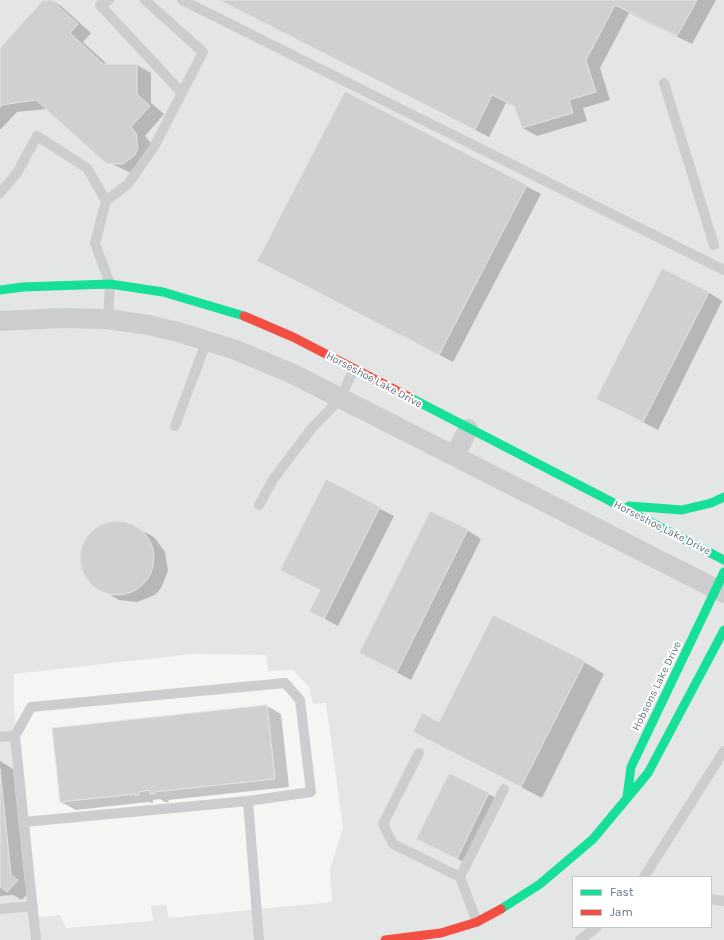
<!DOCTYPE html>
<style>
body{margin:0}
#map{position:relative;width:724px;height:940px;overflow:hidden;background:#f5f5f4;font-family:Karla,sans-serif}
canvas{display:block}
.legend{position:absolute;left:572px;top:876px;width:140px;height:52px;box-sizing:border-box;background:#fff;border:1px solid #c1c7ce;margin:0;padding:5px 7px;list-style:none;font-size:12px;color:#657384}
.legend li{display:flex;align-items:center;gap:8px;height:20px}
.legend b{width:20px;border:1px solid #c1c7ce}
</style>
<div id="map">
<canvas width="724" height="940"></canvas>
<ul class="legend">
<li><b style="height:5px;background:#16e098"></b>Fast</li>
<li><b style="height:5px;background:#f24e42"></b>Jam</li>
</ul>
</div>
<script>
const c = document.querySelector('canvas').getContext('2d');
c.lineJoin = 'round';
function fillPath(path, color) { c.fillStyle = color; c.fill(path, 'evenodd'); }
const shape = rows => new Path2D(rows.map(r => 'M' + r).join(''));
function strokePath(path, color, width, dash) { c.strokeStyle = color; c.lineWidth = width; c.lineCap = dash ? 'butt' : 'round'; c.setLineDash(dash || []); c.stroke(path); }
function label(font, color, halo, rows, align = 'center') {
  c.font = font + ' Karla,sans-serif'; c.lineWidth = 4; c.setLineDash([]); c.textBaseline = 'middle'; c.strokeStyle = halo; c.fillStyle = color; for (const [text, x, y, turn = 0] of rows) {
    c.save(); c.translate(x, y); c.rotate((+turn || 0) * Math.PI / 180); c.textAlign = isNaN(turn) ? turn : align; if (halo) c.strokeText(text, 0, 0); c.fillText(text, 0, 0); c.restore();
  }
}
fillPath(shape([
 [0,0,724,0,724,940,0,940],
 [193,654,266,655,268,671,293,670,309,687,313,704,326,703,343,828,330,869,332,902,169,918,166,905,151,906,153,921,66,928,60,915,35,918,14,708,14,674],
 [573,877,711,877,711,927,573,927]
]), '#e4e5e5');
fillPath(shape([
 [45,0,51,0,61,6,91,33,83,42,108,65,137,65,151,73,151,103,164,114,145,136,150,142,152,157,144,168,131,173,102,159,46,109,17,112,0,130,0,49],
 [220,0,716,0,692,44,629,13,600,68,610,100,583,108,587,121,537,136,523,128,516,107,506,103,489,137],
 [526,186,541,194,453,362,273,268],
 [708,292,722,301,658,430,597,398],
 [326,481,394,516,338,626,310,611,321,590,295,578],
 [112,522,130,524,154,537,165,552,168,571,161,588,155,595,137,602,119,600,96,587,89,580,81,563,84,545,88,536,103,525],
 [467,530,481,539,411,680,361,653],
 [584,662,604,674,542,798,414,731,439,723],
 [267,706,281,714,289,787,168,800,169,802,165,802,160,799,153,800,153,803,148,802,76,810,61,802],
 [0,761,13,769,25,884,31,889,22,900,13,895,0,896],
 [449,774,500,800,468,864,429,845]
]), '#0003');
const building = shape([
 [43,0,51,0,78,24,70,33,103,64,137,64,137,94,150,106,131,127,136,133,138,148,135,155,123,164,108,164,102,160,36,100,2,105,0,107,0,48,43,0],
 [219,0,697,0,677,36,615,5,586,60,596,92,569,100,573,113,522,128,514,106,492,95,475,130,219,0],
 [345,91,527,185,439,355,257,261,345,91],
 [662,268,709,292,643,422,596,399,662,268],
 [326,479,380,507,324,619,309,612,320,590,280,570,326,479],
 [430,511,468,529,397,672,359,653,430,511],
 '80 558a37 37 0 1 1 74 0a37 37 0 1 1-74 0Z',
 [493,615,585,661,521,787,413,732,422,713,439,722,493,615],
 [267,705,275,779,154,792,155,794,150,794,149,790,139,792,139,795,135,796,135,794,60,802,52,728,267,705],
 [0,769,11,875,18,880,7,892,0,887,0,769],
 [449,773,489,793,457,859,416,839,449,773]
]);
fillPath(building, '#cfd1d1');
strokePath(building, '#e4e4e4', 1);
strokePath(shape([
 [109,0,100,5,182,93],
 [182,0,724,270],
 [664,83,714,245],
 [0,193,17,173,37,136,87,168,106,201],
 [108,319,110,284,95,243,106,201,128,184,154,147,203,52,145,0],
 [175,426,207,340],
 [259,505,274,478,312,428,340,399,354,369],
 [15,736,31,707,285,683,300,700,311,792,248,801,259,940],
 [0,737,15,736,36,940],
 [419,753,383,824,393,844,460,877,477,922],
 [24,822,248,801],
 [460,877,504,789],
 [644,877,724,751],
 [711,899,724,901],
 [0,909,33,906],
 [580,940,597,927]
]), '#cccdcf', 10);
strokePath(shape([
 [0,321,63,318,108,319,148,325,178,332,236,350,293,374,724,593],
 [455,456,468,429]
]), '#cccdcf', 20);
strokePath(shape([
 [0,290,23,287,110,284,163,292,244,316],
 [409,397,724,560],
 [629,506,682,510,711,503,724,497],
 [627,797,631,767,724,572],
 [501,909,540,884,593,839,648,773,724,630]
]), '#16e098', 9);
strokePath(shape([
 [244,316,293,337,409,397],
 [385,940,441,933,477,922,501,909]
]), '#f24e42', 9);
label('11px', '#657384', '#fff', [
 ["Horseshoe Lake Drive",374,380,28],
 ["Horseshoe Lake Drive",662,528,27],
 ["Hobsons Lake Drive",657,686,-64]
]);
</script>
